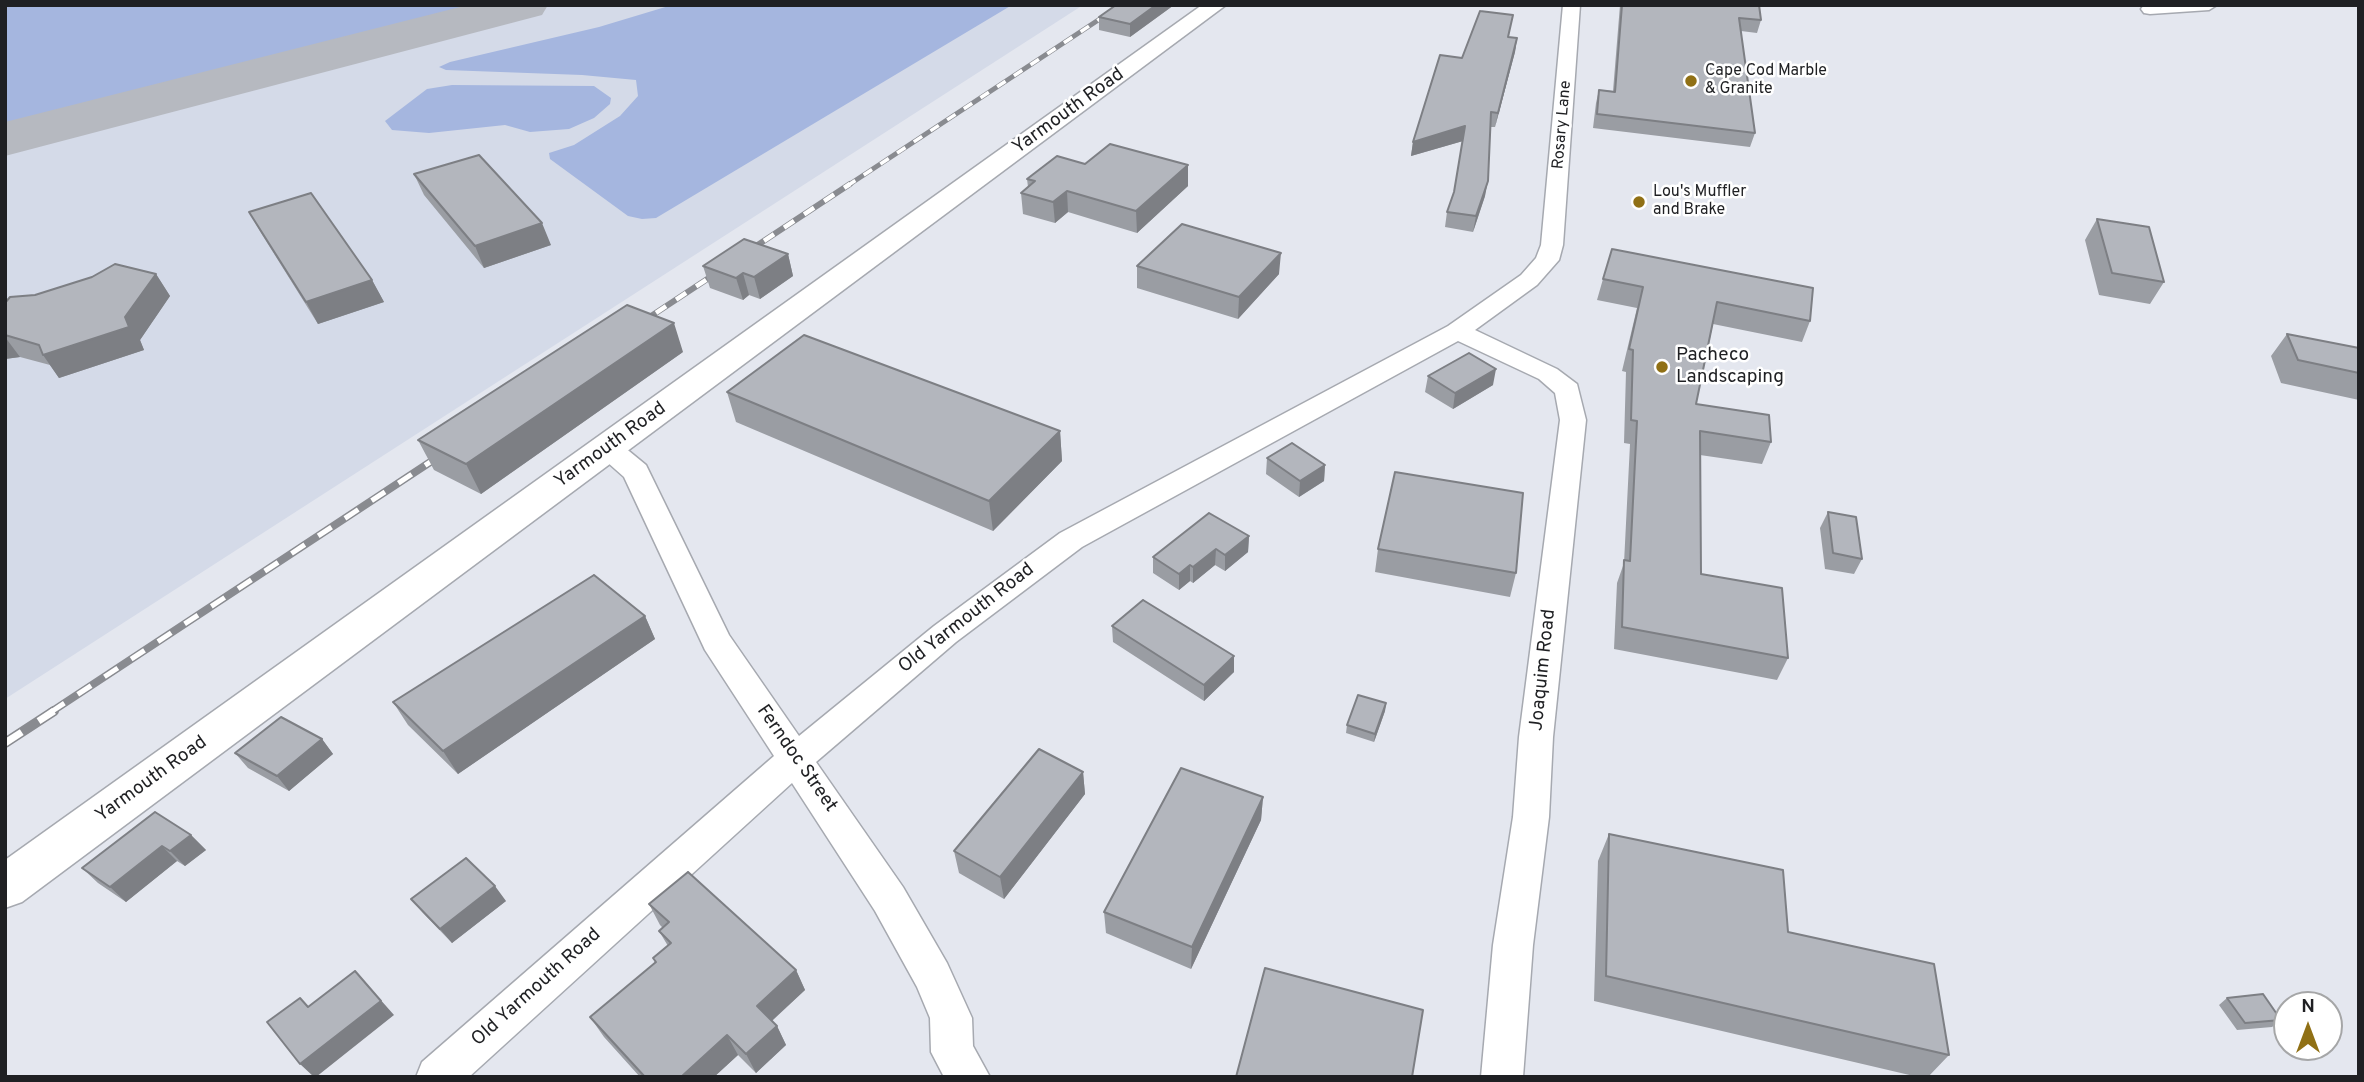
<!DOCTYPE html>
<style>
body{margin:0}
#map{position:relative;width:2364px;height:1082px;overflow:hidden;background:#e4e7ef;font-family:Overpass,sans-serif}
canvas{display:block}
.frame{position:absolute;inset:0;border:7px solid #1f2023;pointer-events:none}
.north{position:absolute;left:2273px;top:991px;width:70px;height:70px;box-sizing:border-box;background:#fff;border:2px solid #a5a6a7;border-radius:50%;rotate:0deg;font-size:19px;font-weight:700;line-height:28px;text-align:center;color:#1f2023}
.north::after{content:'';display:block;margin:auto;width:24px;height:32px;background:#907015;clip-path:polygon(50% 0,100% 100%,50% 72%,0 100%)}
</style>
<div id="map">
<canvas width="2364" height="1082"></canvas>
<div class="frame"></div>
<div class="north">N</div>
</div>
<script>
const c = document.querySelector('canvas').getContext('2d');
c.lineJoin = 'round';
function fillPath(path, color) { c.fillStyle = color; c.fill(path, 'evenodd'); }
const shape = rows => new Path2D(rows.map(r => 'M' + r).join(''));
function strokePath(path, color, width, dash) { c.strokeStyle = color; c.lineWidth = width; c.lineCap = dash ? 'butt' : 'round'; c.setLineDash(dash || []); c.stroke(path); }
function label(font, color, halo, rows, align = 'center') {
  c.font = font + ' Overpass,sans-serif'; c.lineWidth = 5; c.setLineDash([]); c.textBaseline = 'middle'; c.strokeStyle = halo; c.fillStyle = color; for (const [text, x, y, turn = 0] of rows) {
    c.save(); c.translate(x, y); c.rotate((+turn || 0) * Math.PI / 180); c.textAlign = isNaN(turn) ? turn : align; if (halo) c.strokeText(text, 0, 0); c.fillText(text, 0, 0); c.restore();
  }
}
fillPath(shape([
 [5,5,1083,5,5,699]
]), '#d4dae8');
fillPath(shape([
 [5,5,501,5,5,131],
 [672,5,1012,5,656,218,642,219,628,216,550,159,549,153,574,145,620,116,638,96,636,80,582,75,446,70,439,67,450,62,599,27],
 [452,85,594,86,611,98,610,104,594,118,569,129,530,132,505,125,429,133,392,130,385,121,427,89]
]), '#a5b6df');
fillPath(shape([
 [468,5,548,5,542,15,5,156,5,122,468,5]
]), '#b6b9c0');
const minor = shape([
 [1563,5,1580,5,1563,245,1559,260,1537,285,1475,330,1557,369,1577,384,1586,420,1553,737,1549,817,1533,945,1523,1077,1481,1077,1493,945,1513,817,1519,737,1560,420,1555,393,1539,379,1458,341,1082,547,956,642,816,762,903,887,947,963,972,1018,973,1046,990,1077,944,1077,931,1052,930,1018,917,987,875,911,792,783,469,1077,416,1077,422,1062,774,756,705,650,624,477,598,454,594,448,598,442,608,439,618,442,646,465,729,635,799,736,934,626,1060,533,1448,326,1521,275,1536,258,1541,245,1563,5],
 [2144,5,2217,5,2209,10,2150,14,2144,13,2141,9,2144,5]
]);
const major = shape([
 [1202,5,1226,5,22,902,5,908,5,860,1202,5]
]);
strokePath(minor, '#a6a9b0', 3);
strokePath(major, '#a6a9b0', 3);
fillPath(minor, '#fff');
fillPath(major, '#fff');
const railFar3 = shape([
 [847,186,1121,5]
]);
const railFar2 = shape([
 [744,254,850,184],
 [636,326,724,268]
]);
const railFar1 = shape([
 [51,712,447,451]
]);
const rail = shape([
 [5,743,54,711]
]);
strokePath(railFar3, '#898b90', 5);
strokePath(railFar2, '#898b90', 6);
strokePath(railFar1, '#898b90', 8);
strokePath(rail, '#898b90', 10);
strokePath(railFar3, '#fff', 3.5, [10]);
strokePath(railFar2, '#fff', 4.5, [12]);
strokePath(railFar1, '#fff', 5, [16]);
strokePath(rail, '#fff', 7, [20]);
fillPath(shape([
 [1116,5,1174,5,1130,37,1099,30,1099,17],
 [1620,5,1759,5,1761,20,1757,33,1741,31,1755,133,1750,147,1593,128,1596,103,1599,90,1613,91],
 [1509,37,1517,38,1515,52,1495,127,1490,127,1485,196,1473,232,1445,227,1447,212,1454,192,1463,141,1411,156,1413,142],
 [1085,164,1188,165,1188,186,1137,233,1068,212,1055,223,1023,214,1021,193,1028,187,1027,179],
 [414,174,551,245,484,268,424,195],
 [249,212,372,280,384,302,318,324,261,233],
 [2097,219,2164,282,2150,304,2099,295,2085,240],
 [788,254,793,276,760,299,749,295,743,300,710,288,703,266],
 [1137,266,1279,274,1238,319,1137,288],
 [156,274,170,296,140,340,144,350,59,378,50,365,20,357,5,359,5,303,35,295],
 [1603,279,1810,321,1802,342,1713,324,1696,404,1771,442,1762,464,1700,455,1701,574,1788,658,1777,680,1614,649,1617,583,1624,563,1630,444,1624,443,1626,372,1622,371,1637,308,1597,300],
 [2287,334,2359,348,2359,400,2281,383,2271,356],
 [683,352,481,494,434,470,418,440],
 [1428,376,1493,385,1453,409,1425,392],
 [727,392,1060,431,1062,461,993,531,736,422],
 [1267,458,1325,465,1324,481,1299,497,1266,474],
 [1828,512,1862,559,1854,574,1825,569,1820,528],
 [1249,536,1248,552,1225,571,1215,565,1193,583,1190,581,1179,590,1153,573,1153,557],
 [1378,549,1516,573,1510,597,1375,572],
 [645,616,655,639,458,774,408,725,393,702],
 [1112,626,1234,672,1204,701,1113,642],
 [1386,703,1385,711,1374,742,1346,733,1347,725],
 [322,739,333,754,289,791,248,768,235,753],
 [1083,772,1085,794,1004,899,959,873,954,851],
 [1263,797,1261,820,1191,969,1106,933,1104,912],
 [1609,834,1788,932,1949,1055,1928,1077,1918,1077,1594,1001,1598,861],
 [191,835,206,850,185,866,177,861,126,902,98,883,82,868],
 [411,899,506,901,452,943,423,913],
 [649,904,796,970,805,990,772,1021,777,1026,786,1045,756,1073,738,1055,714,1077,640,1077,604,1037,590,1017,655,963,653,958,668,946,659,931,663,928,660,925],
 [2227,998,2281,1020,2272,1027,2237,1030,2219,1005]
]), '#9a9da3');
fillPath(shape([
 [1156,5,1174,5,1130,37,1130,24],
 [1517,38,1515,52,1495,127,1498,113],
 [1465,126,1463,141,1411,156,1413,142],
 [1188,165,1188,186,1137,233,1136,211],
 [1488,181,1485,196,1473,232,1476,216],
 [1067,191,1068,212,1055,223,1053,202],
 [542,223,551,245,484,268,475,246],
 [1281,253,1279,274,1238,319,1239,297],
 [788,254,793,276,760,299,754,277],
 [743,273,749,295,743,300,736,278],
 [156,274,170,296,140,340,144,350,59,378,43,355,125,317],
 [372,280,384,302,318,324,306,302],
 [674,323,683,352,481,494,466,464],
 [5,337,20,357,5,359],
 [1496,369,1493,385,1453,409,1455,393],
 [1060,431,1062,461,993,531,989,501],
 [1325,465,1324,481,1299,497,1300,481],
 [1249,536,1248,552,1225,571,1225,555],
 [1216,549,1215,565,1193,583,1193,567],
 [1190,565,1190,581,1179,590,1179,574],
 [645,616,655,639,458,774,443,751],
 [1234,656,1234,672,1204,701,1204,685],
 [1386,703,1385,711,1374,742,1375,734],
 [322,739,333,754,289,791,277,776],
 [1083,772,1085,794,1004,899,1000,877],
 [1263,797,1261,820,1191,969,1192,947],
 [191,835,206,850,185,866,170,851],
 [162,846,177,861,126,902,110,887],
 [495,886,506,901,452,943,440,929],
 [796,970,805,990,766,1026,757,1006],
 [355,971,394,1015,316,1077,314,1077,300,1064],
 [777,1026,786,1045,756,1073,746,1054],
 [727,1035,738,1055,714,1077,681,1077]
]), '#7d7f84');
const building = shape([
 [1116,5,1156,5,1130,24,1099,17,1116,5],
 [1622,5,1759,5,1761,20,1739,18,1755,133,1597,114,1599,90,1615,92,1622,5],
 [1480,11,1513,15,1508,37,1517,38,1498,113,1491,112,1488,181,1476,216,1447,212,1454,192,1465,126,1413,142,1440,55,1462,58,1480,11],
 [1110,144,1188,165,1136,211,1067,191,1053,202,1021,193,1035,181,1027,179,1057,156,1085,164,1110,144],
 [479,155,542,223,475,246,414,174,479,155],
 [311,193,372,280,306,302,249,212,311,193],
 [2097,219,2149,227,2164,282,2112,273,2097,219],
 [1182,224,1281,253,1239,297,1137,266,1182,224],
 [744,239,788,254,754,277,743,273,736,278,703,266,744,239],
 [1612,249,1813,288,1810,321,1717,302,1696,404,1769,415,1771,442,1700,431,1701,574,1782,588,1788,658,1622,627,1624,560,1630,561,1637,421,1631,420,1633,350,1629,349,1643,287,1603,279,1612,249],
 [115,264,156,274,125,317,129,327,43,355,39,345,5,335,5,303,10,297,35,295,92,277,115,264],
 [627,305,674,323,466,464,418,440,627,305],
 [2287,334,2359,348,2359,373,2298,360,2287,334],
 [804,335,1060,431,989,501,727,392,804,335],
 [1469,353,1496,369,1455,393,1428,376,1469,353],
 [1292,443,1325,465,1300,481,1267,458,1292,443],
 [1395,472,1523,493,1516,573,1378,549,1395,472],
 [1828,512,1856,517,1862,559,1833,553,1828,512],
 [1209,513,1249,536,1225,555,1216,549,1193,567,1190,565,1179,574,1153,557,1209,513],
 [594,575,645,616,443,751,393,702,594,575],
 [1143,600,1234,656,1204,685,1112,626,1143,600],
 [1358,695,1386,703,1375,734,1347,725,1358,695],
 [281,717,322,739,277,776,235,753,281,717],
 [1039,749,1083,772,1000,877,954,851,1039,749],
 [1181,768,1263,797,1192,947,1104,912,1181,768],
 [155,812,191,835,170,851,162,846,110,887,82,868,155,812],
 [1609,834,1783,870,1788,932,1934,964,1949,1055,1606,976,1609,834],
 [466,858,495,886,440,929,411,899,466,858],
 [688,872,796,970,757,1006,777,1026,746,1054,727,1035,681,1077,645,1077,590,1017,656,962,653,958,671,943,659,931,669,922,649,904,688,872],
 [1265,968,1423,1010,1412,1077,1236,1077,1265,968],
 [355,971,381,1001,300,1064,267,1022,300,998,308,1007,355,971],
 [2263,994,2281,1020,2245,1023,2227,998,2263,994]
]);
fillPath(building, '#b3b6bd');
strokePath(building, '#7d7f84', 2);
for (const [x, y, r, color] of [
 [1691,81,7,"#907015"],
 [1639,202,7,"#907015"],
 [1662,367,7,"#907015"]
]) { const dot = new Path2D(); dot.arc(x, y, r, 0, 2 * Math.PI); c.fillStyle = color; c.fill(dot); strokePath(dot, '#fff', 2.5); }
label('16px', '#1f2023', '#fff', [
 ["Cape Cod Marble",1705,72],
 ["& Granite",1705,90],
 ["Lou's Muffler",1653,193],
 ["and Brake",1653,211]
], 'left');
label('16px', '#1f2023', '#fff', [
 ["Rosary Lane",1563,125,-85]
]);
label('19px', '#1f2023', '#fff', [
 ["Yarmouth Road",1069,112,-36],
 ["Yarmouth Road",611,446,-36],
 ["Old Yarmouth Road",967,619,-38],
 ["Joaquim Road",1544,670,-84],
 ["Ferndoc Street",796,759,55],
 ["Yarmouth Road",152,780,-36],
 ["Old Yarmouth Road",537,988,-42]
]);
label('19px', '#1f2023', '#fff', [
 ["Pacheco",1676,356],
 ["Landscaping",1676,378]
], 'left');
</script>
